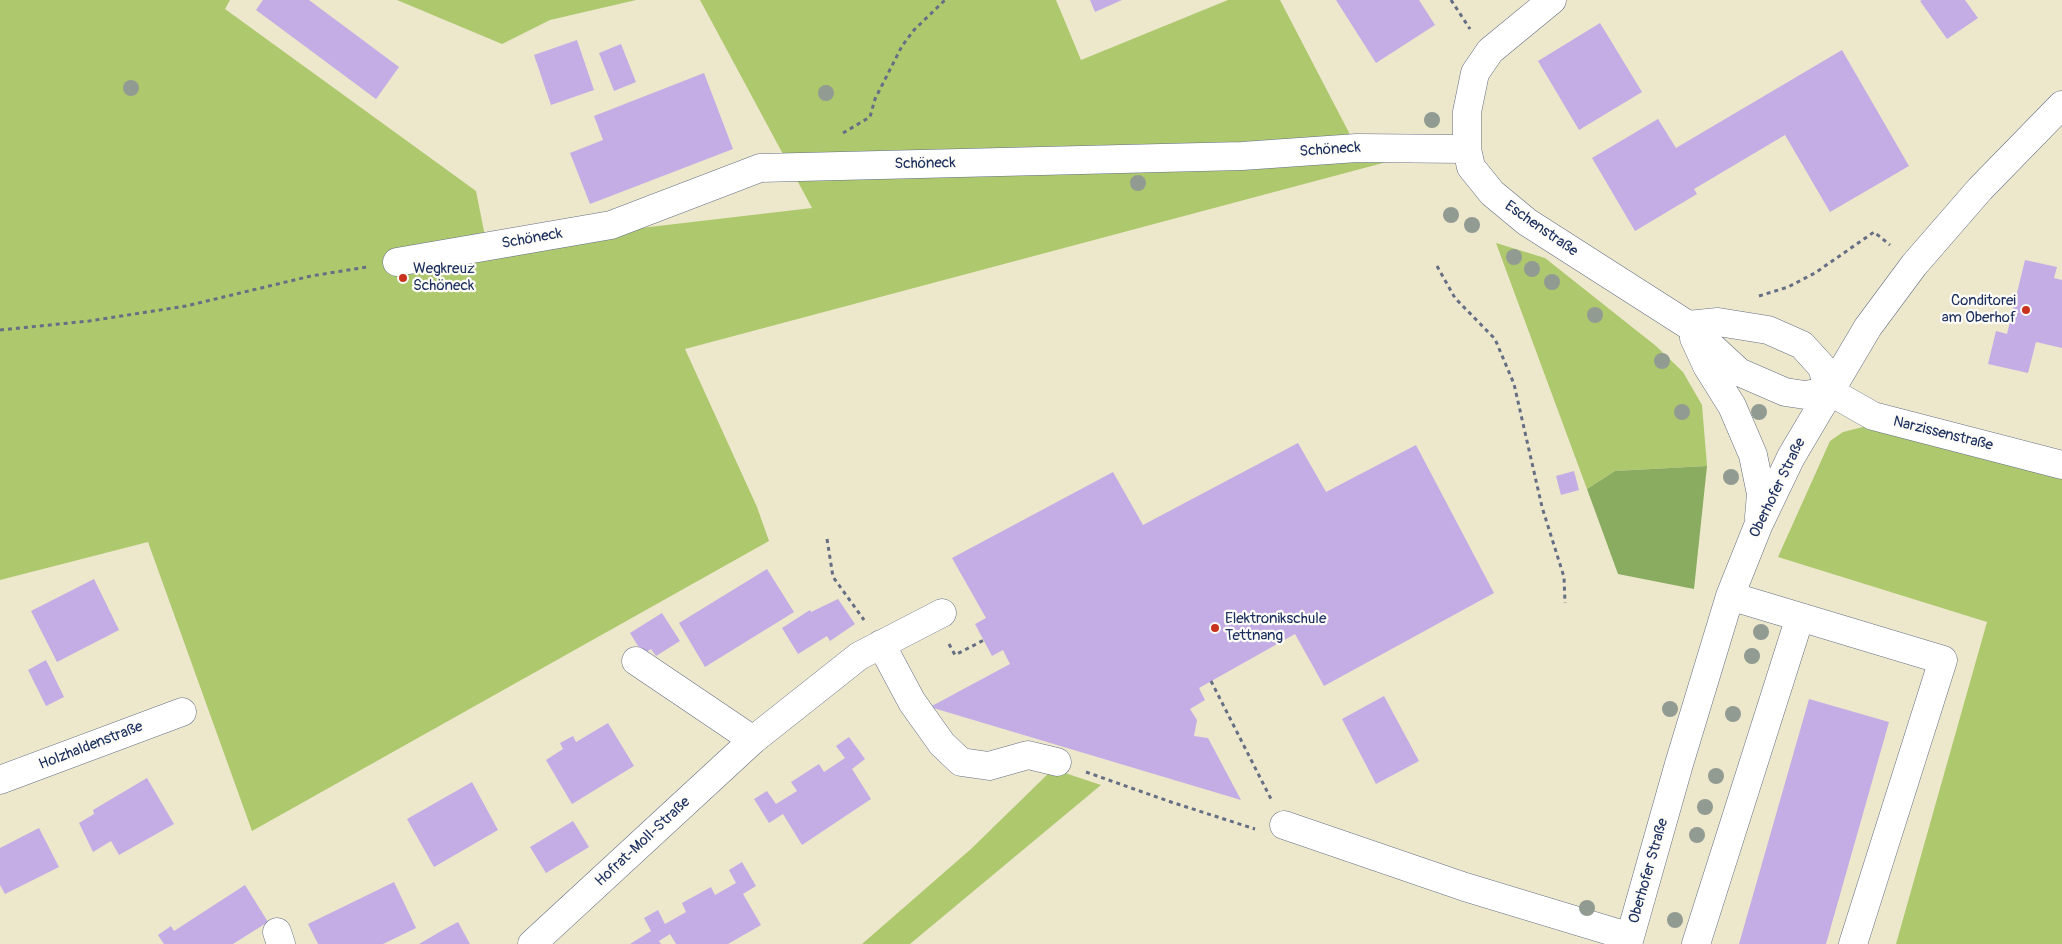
<!DOCTYPE html>
<meta charset="utf-8">
<style>
body{margin:0}
canvas{display:block;background:#ede7cc}
</style>
<canvas width="2062" height="944"></canvas>
<script>
const c = document.querySelector('canvas').getContext('2d');
c.lineJoin = 'round';
function fillPath(path, color) { c.fillStyle = color; c.fill(path, 'evenodd'); }
const shape = rows => new Path2D(rows.map(r => 'M' + r).join(''));
function strokePath(path, color, width, dash) { c.strokeStyle = color; c.lineWidth = width; c.lineCap = dash ? 'butt' : 'round'; c.setLineDash(dash || []); c.stroke(path); }
function label(font, color, halo, rows, align = 'center') {
  c.font = font + ' Pangolin,sans-serif'; c.lineWidth = 4.5; c.setLineDash([]); c.textBaseline = 'middle'; c.strokeStyle = halo; c.fillStyle = color; for (const [text, x, y, turn = 0] of rows) {
    c.save(); c.translate(x, y); c.rotate((+turn || 0) * Math.PI / 180); c.textAlign = isNaN(turn) ? turn : align; if (halo) c.strokeText(text, 0, 0); c.fillText(text, 0, 0); c.restore();
  }
}
fillPath(shape([
 [0,0,230,0,225,9,476,191,487,246,812,208,700,0,1056,0,1081,60,1228,0,1280,0,1357,148,1443,147,685,349,757,507,769,541,252,831,148,542,0,580],
 [397,0,636,0,550,20,502,44],
 [1496,243,1545,258,1656,346,1683,372,1702,405,1707,466,1615,471,1587,489],
 [1871,425,2062,476,2062,944,1896,944,1987,622,1778,557,1830,441,1843,432],
 [1053,769,1101,785,910,944,862,944,971,849]
]), '#aec86e');
fillPath(shape([
 [1707,466,1694,589,1618,574,1587,489,1615,471]
]), '#8aac61');
fillPath(shape([
 [263,0,309,0,399,67,376,99,256,10],
 [1090,0,1122,0,1095,12],
 [1336,0,1419,0,1435,25,1376,63],
 [1922,0,1965,0,1978,18,1947,39,1920,1],
 [1600,23,1642,92,1579,130,1538,61],
 [577,40,594,90,551,105,534,55],
 [621,44,636,82,614,91,599,53],
 [1842,50,1909,166,1830,212,1785,135,1694,189,1697,194,1635,231,1592,158,1658,119,1676,148],
 [704,73,733,149,590,204,570,153,603,140,594,116],
 [2025,260,2057,267,2054,278,2062,280,2062,348,2036,342,2028,373,1988,364,1996,331,2007,334],
 [1298,443,1326,492,1416,445,1494,593,1324,686,1295,634,1199,688,1205,700,1190,709,1197,720,1194,736,1208,738,1241,800,930,707,1010,664,1003,650,992,656,975,624,986,618,952,558,1113,472,1143,525],
 [1574,471,1579,490,1561,495,1556,476],
 [767,569,794,612,705,667,679,623],
 [94,579,119,630,57,662,31,611],
 [838,599,855,624,830,641,827,636,798,654,782,628,810,610,811,612],
 [662,613,680,641,656,656,651,649,643,654,630,633],
 [46,660,64,697,46,706,28,670],
 [1384,696,1419,761,1376,784,1342,719],
 [1809,699,1889,722,1826,944,1739,944],
 [608,723,634,766,572,804,546,760,563,749,560,743,573,736,576,742],
 [849,737,865,759,852,769,871,799,802,845,783,814,769,823,754,799,767,791,776,804,797,791,791,782,819,764,824,772,845,758,836,746],
 [147,778,174,824,119,855,111,841,93,852,79,823,94,814,93,810],
 [472,782,498,830,434,867,407,819],
 [573,821,589,847,546,873,530,847],
 [39,828,59,867,5,894,0,885,0,848],
 [742,862,756,886,743,894,761,925,728,944,676,944,670,934,659,941,661,944,630,944,651,931,644,918,658,910,665,924,686,912,682,903,711,887,715,895,736,883,729,870],
 [394,882,416,928,383,944,318,944,308,924],
 [245,885,268,922,233,944,164,944,158,935,171,926,174,931],
 [458,922,470,944,419,944,443,930]
]), '#c4ade5');
const minor = shape([
 [1552,0,1490,51,1475,73,1467,112,1467,149,1471,167,1492,193,1527,222,1688,325,1739,372,1785,392,1805,395,1829,391],
 [397,262,611,225,760,168,1242,156,1357,148,1467,149],
 [1688,325,1718,322,1768,330,1802,345,1822,367,1829,391],
 [1694,338,1707,366,1732,406,1753,455,1761,494,1759,517],
 [1829,391,1873,416,2062,465],
 [1730,596,1943,660,1853,944],
 [881,644,912,702,942,744,961,762,989,766,1028,755,1057,762],
 [636,661,753,740],
 [0,780,182,712],
 [1284,825,1465,887,1630,937],
 [277,932,281,944],
 [532,944,753,740,859,656,942,613],
 [1628,944,1679,764,1730,596,1758,526,1791,457,1868,327,1914,265,1980,189,2062,105],
 [1696,944,1800,617]
]);
strokePath(minor, '#646f84', 29);
strokePath(shape([
 [1451,0,1470,29],
 [843,133,870,117,875,99,902,46,914,30,945,0],
 [1437,266,1455,298,1495,339,1514,384,1542,507,1564,577,1565,603],
 [1759,296,1788,287,1815,273,1874,232,1890,245],
 [0,330,89,321,186,306,311,276,367,267],
 [827,539,833,577,864,620],
 [949,644,955,655,984,640],
 [1211,681,1271,799],
 [1086,772,1171,802,1255,829]
]), '#646f84', 3, [4, 4]);
strokePath(minor, '#fff', 28);
c.fillStyle = '#929b92';
for (const [x, y] of [
 [131,88],
 [826,93],
 [1432,120],
 [1138,183],
 [1451,215],
 [1472,225],
 [1514,257],
 [1532,269],
 [1552,282],
 [1595,315],
 [1662,361],
 [1682,412],
 [1759,412],
 [1731,477],
 [1761,632],
 [1752,656],
 [1670,709],
 [1733,714],
 [1716,776],
 [1705,807],
 [1697,835],
 [1587,908],
 [1675,920]
]) { c.beginPath(); c.arc(x, y, 8, 0, 2 * Math.PI); c.fill(); }
for (const [x, y, r, color] of [
 [403,278,5,"#c8321e"],
 [2026,310,5,"#c8321e"],
 [1215,628,5,"#c8321e"]
]) { const dot = new Path2D(); dot.arc(x, y, r, 0, 2 * Math.PI); c.fillStyle = color; c.fill(dot); strokePath(dot, '#fdfcf7', 2); }
label('15px', '#1b2f5e', '#fdfcf7', [
 ["Schöneck",1330,150,-4],
 ["Schöneck",925,164,-1],
 ["Eschenstraße",1541,229,35],
 ["Schöneck",532,239,-10],
 ["Narzissenstraße",1943,434,14],
 ["Oberhofer Straße",1778,488,-64],
 ["Holzhaldenstraße",91,746,-21],
 ["Hofrat-Moll-Straße",643,842,-43],
 ["Oberhofer Straße",1649,871,-74]
]);
label('15px', '#1b2f5e', '#fdfcf7', [
 ["Wegkreuz",413,269],
 ["Schöneck",413,286],
 ["Conditorei",2016,301,"right"],
 ["am Oberhof",2016,318,"right"],
 ["Elektronikschule",1225,619],
 ["Tettnang",1225,636]
], 'left');
</script>
